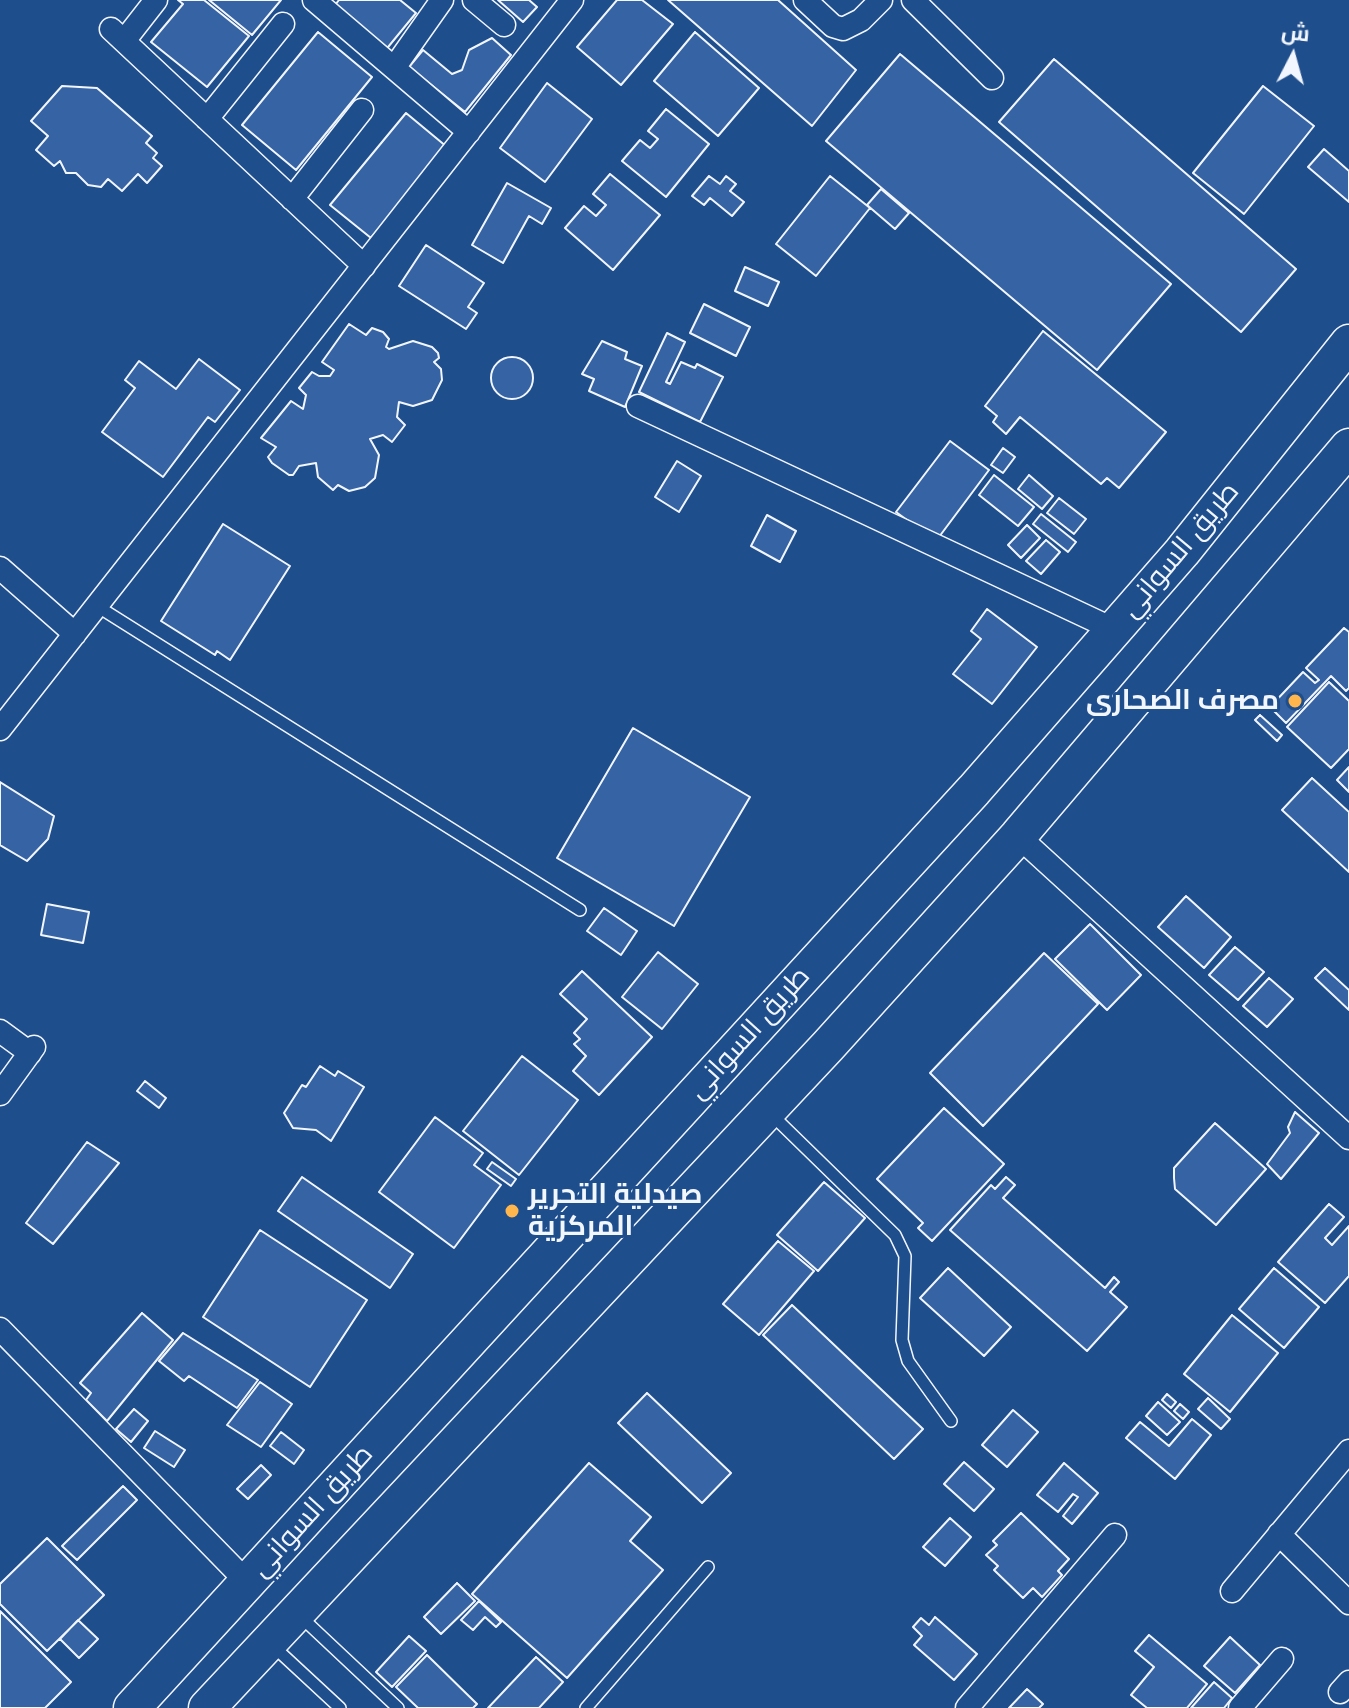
<!DOCTYPE html>
<meta charset="utf-8">
<style>
body{margin:0}
#map{position:relative;width:1349px;height:1708px;overflow:hidden;background:#1f4e8c;font-family:Raleway,Cairo,sans-serif}
canvas{display:block}
.north{position:absolute;left:1253px;top:16px;width:80px;height:80px;-webkit-text-stroke:6px #1f4e8c;paint-order:stroke;rotate:6deg;font-size:22px;font-weight:700;line-height:32px;text-align:center;color:#f2f6ff}
.north::after{content:'';display:block;margin:auto;width:28px;height:36px;background:#f2f6ff;clip-path:polygon(50% 0,100% 100%,50% 72%,0 100%)}
</style>
<div id="map">
<canvas width="1349" height="1708"></canvas>
<div class="north">ش</div>
</div>
<script>
const c = document.querySelector('canvas').getContext('2d');
c.lineJoin = 'round';
function fillPath(path, color) { c.fillStyle = color; c.fill(path, 'evenodd'); }
const shape = rows => new Path2D(rows.map(r => 'M' + r).join(''));
function strokePath(path, color, width, dash) { c.strokeStyle = color; c.lineWidth = width; c.lineCap = dash ? 'butt' : 'round'; c.setLineDash(dash || []); c.stroke(path); }
function label(font, color, halo, rows, align = 'center') {
  c.font = font + ' Raleway,Cairo,sans-serif'; c.lineWidth = 6; c.setLineDash([]); c.textBaseline = 'middle'; c.strokeStyle = halo; c.fillStyle = color; for (const [text, x, y, turn = 0] of rows) {
    c.save(); c.translate(x, y); c.rotate((+turn || 0) * Math.PI / 180); c.textAlign = isNaN(turn) ? turn : align; if (halo) c.strokeText(text, 0, 0); c.fillText(text, 0, 0); c.restore();
  }
}
const building = shape([
 [178,0,204,0,249,36,207,87,151,42,183,4,178,0],
 [209,0,281,0,252,35,209,0],
 [339,0,400,0,416,13,384,52,332,9,339,0],
 [498,0,529,0,537,7,523,22,498,0],
 [617,0,642,0,673,24,621,85,577,47,617,0],
 [668,0,778,0,856,70,812,126,668,0],
 [318,32,372,77,296,170,242,125,318,32],
 [695,32,759,88,718,136,654,81,695,32],
 [492,38,511,55,465,112,409,67,423,50,452,74,462,70,469,50,492,38],
 [900,54,1171,284,1097,370,826,141,900,54],
 [1054,59,1296,269,1241,332,999,122,1054,59],
 [547,83,592,119,545,182,500,148,547,83],
 [62,86,97,88,152,136,146,143,157,153,153,158,162,166,147,183,138,174,122,191,108,179,101,187,88,185,76,173,66,173,60,161,54,166,36,150,48,136,31,121,62,86],
 [1263,86,1314,126,1244,214,1193,173,1263,86],
 [666,109,709,144,666,197,622,161,640,140,650,148,658,139,648,131,666,109],
 [406,113,447,147,371,238,330,205,406,113],
 [1324,149,1349,171,1349,202,1308,167,1324,149],
 [610,174,660,215,613,270,565,228,584,206,596,216,606,205,593,194,610,174],
 [709,176,720,184,726,176,736,184,730,191,744,202,732,216,710,198,704,205,692,196,709,176],
 [830,176,870,208,816,276,776,244,830,176],
 [507,183,551,208,542,224,529,216,503,263,472,245,507,183],
 [881,189,909,213,895,229,867,205,881,189],
 [426,245,484,283,468,307,477,313,466,329,399,286,426,245],
 [745,267,779,282,768,306,735,291,745,267],
 [704,304,750,327,736,356,690,333,704,304],
 [349,324,366,335,372,328,383,332,389,339,386,347,389,349,413,341,432,347,438,353,439,358,434,362,441,369,442,380,432,400,413,406,399,402,397,417,405,425,392,442,383,435,370,439,379,455,375,478,365,487,349,491,338,485,333,490,318,477,316,463,299,466,293,475,289,475,272,463,268,457,276,447,261,438,291,401,303,409,306,395,299,388,312,372,319,376,330,376,334,370,322,362,349,324],
 [1043,331,1166,432,1119,488,1107,478,1101,484,1020,417,1006,434,993,422,997,416,985,406,1043,331],
 [667,333,685,342,666,382,670,384,681,362,695,368,697,364,723,377,700,422,639,392,667,333],
 [602,341,627,352,625,359,642,366,625,407,589,391,594,379,582,374,602,341],
 '491 378a21 21 0 1 1 42 0a21 21 0 1 1-42 0Z',
 [199,359,240,390,215,422,208,417,163,477,102,432,135,388,125,380,139,361,176,389,199,359],
 [950,441,989,470,936,541,896,512,950,441],
 [1003,448,1015,457,1003,473,991,465,1003,448],
 [677,461,701,476,679,512,655,497,677,461],
 [994,475,1034,507,1018,526,979,495,994,475],
 [1029,475,1053,496,1042,509,1018,489,1029,475],
 [1059,498,1086,519,1074,534,1047,513,1059,498],
 [1041,514,1076,542,1068,552,1033,524,1041,514],
 [767,515,796,531,780,562,751,546,767,515],
 [223,524,290,566,230,660,217,651,215,655,161,621,223,524],
 [1027,525,1040,538,1021,558,1008,545,1027,525],
 [1046,540,1060,552,1041,574,1026,561,1046,540],
 [987,609,1037,647,992,704,953,674,981,639,971,631,987,609],
 [1344,628,1349,632,1349,688,1346,691,1331,676,1286,723,1270,707,1303,672,1315,683,1319,680,1306,668,1344,628],
 [1329,682,1349,701,1349,749,1331,768,1287,727,1329,682],
 [1260,715,1282,735,1277,741,1255,720,1260,715],
 [633,728,750,797,674,926,557,858,633,728],
 [1349,767,1349,792,1337,780,1349,767],
 [1312,778,1349,812,1349,872,1282,810,1312,778],
 [0,782,54,816,48,839,27,861,0,845,0,782],
 [1186,896,1231,937,1204,968,1158,927,1186,896],
 [47,904,89,912,83,943,41,935,47,904],
 [604,908,637,931,621,955,587,931,604,908],
 [1090,924,1141,975,1107,1010,1055,959,1090,924],
 [1235,947,1264,972,1238,1000,1209,975,1235,947],
 [658,952,698,984,662,1029,622,997,658,952],
 [1044,953,1098,1004,983,1126,930,1073,1044,953],
 [1325,968,1349,990,1349,1010,1315,978,1325,968],
 [582,971,652,1037,599,1095,573,1071,586,1056,574,1044,580,1039,574,1033,587,1019,560,994,582,971],
 [1269,978,1293,999,1267,1027,1243,1006,1269,978],
 [522,1056,578,1100,519,1175,463,1131,522,1056],
 [320,1066,335,1076,338,1071,364,1087,331,1141,316,1130,293,1128,284,1113,302,1085,306,1087,320,1066],
 [145,1081,166,1098,159,1108,137,1091,145,1081],
 [944,1108,1004,1164,932,1241,918,1228,923,1223,877,1179,944,1108],
 [1295,1112,1319,1133,1281,1179,1267,1164,1290,1133,1288,1127,1295,1112],
 [435,1117,483,1153,474,1165,501,1185,454,1248,379,1192,435,1117],
 [1215,1123,1266,1169,1216,1225,1175,1189,1174,1178,1174,1168,1215,1123],
 [87,1142,119,1163,53,1244,26,1223,87,1142],
 [492,1162,516,1179,511,1186,487,1169,492,1162],
 [302,1177,413,1254,390,1288,278,1211,302,1177],
 [1006,1177,1015,1185,1003,1198,1105,1288,1114,1277,1119,1282,1110,1292,1127,1307,1087,1351,950,1230,991,1185,995,1189,1006,1177],
 [824,1182,865,1218,818,1271,777,1235,824,1182],
 [1329,1204,1344,1217,1325,1238,1332,1245,1349,1226,1349,1276,1325,1303,1278,1262,1329,1204],
 [260,1230,367,1300,310,1387,203,1317,260,1230],
 [778,1241,814,1271,759,1335,723,1304,778,1241],
 [948,1268,1011,1327,984,1356,920,1298,948,1268],
 [1274,1268,1319,1307,1284,1348,1239,1309,1274,1268],
 [792,1305,923,1429,894,1459,763,1335,792,1305],
 [142,1313,173,1340,107,1421,86,1400,91,1393,80,1383,142,1313],
 [1232,1315,1278,1353,1230,1412,1184,1374,1232,1315],
 [183,1333,258,1380,237,1408,189,1376,184,1381,159,1361,183,1333],
 [260,1382,292,1404,261,1447,227,1425,260,1382],
 [647,1393,731,1473,702,1503,618,1423,647,1393],
 [1167,1394,1176,1402,1171,1408,1162,1400,1167,1394],
 [1208,1398,1230,1419,1221,1429,1198,1409,1208,1398],
 [1158,1402,1180,1422,1167,1435,1146,1416,1158,1402],
 [1180,1404,1189,1412,1183,1419,1174,1411,1180,1404],
 [134,1409,148,1421,131,1442,116,1429,134,1409],
 [1013,1410,1038,1432,1007,1467,982,1445,1013,1410],
 [1192,1419,1211,1435,1175,1479,1126,1438,1140,1422,1169,1446,1192,1419],
 [155,1431,185,1450,174,1467,144,1448,155,1431],
 [281,1432,304,1450,294,1464,270,1446,281,1432],
 [964,1462,994,1489,974,1511,944,1484,964,1462],
 [589,1463,651,1517,630,1541,663,1570,567,1678,472,1594,589,1463],
 [1064,1463,1098,1493,1072,1524,1063,1516,1078,1497,1073,1494,1058,1512,1037,1495,1064,1463],
 [261,1465,271,1475,248,1499,237,1489,261,1465],
 [123,1486,137,1500,77,1560,62,1546,123,1486],
 [1021,1513,1069,1559,1058,1571,1062,1575,1042,1597,1033,1588,1023,1598,994,1570,998,1566,986,1555,997,1545,993,1541,1021,1513],
 [950,1518,971,1537,945,1566,923,1547,950,1518],
 [47,1538,104,1595,47,1651,0,1604,0,1584,47,1538],
 [457,1583,475,1601,441,1634,424,1617,457,1583],
 [479,1601,501,1622,496,1627,485,1617,473,1630,461,1620,479,1601],
 [0,1611,71,1682,45,1708,0,1708,0,1611],
 [935,1617,977,1654,954,1680,914,1645,922,1636,913,1627,921,1618,929,1625,935,1617],
 [78,1620,98,1639,79,1658,60,1639,78,1620],
 [1149,1635,1207,1684,1187,1708,1147,1708,1131,1695,1154,1667,1135,1651,1149,1635],
 [409,1636,426,1651,392,1687,376,1672,409,1636],
 [1230,1637,1260,1665,1235,1693,1204,1666,1230,1637],
 [427,1655,477,1704,473,1708,418,1708,396,1687,427,1655],
 [536,1657,563,1682,539,1708,488,1708,536,1657],
 [1214,1682,1232,1698,1224,1708,1191,1708,1214,1682],
 [1027,1689,1043,1704,1039,1708,1009,1708,1027,1689]
]);
fillPath(building, '#3563a3');
strokePath(building, '#f2f6ff', 2);
const service = shape([
 [97,606,580,910],
 [771,1114,895,1235,905,1256,902,1340,908,1361,951,1421],
 [300,1616,398,1708],
 [272,1645,340,1708],
 [586,1708,708,1567]
]);
const minor = shape([
 [314,0,469,132],
 [474,0,504,25],
 [805,0,833,26,843,29,861,20,881,0],
 [913,0,992,78],
 [111,29,364,266],
 [124,41,156,0],
 [394,68,442,0],
 [207,119,283,24],
 [292,199,362,110],
 [638,406,1113,629],
 [0,568,75,634],
 [0,729,572,0],
 [1018,836,1349,1138],
 [0,1031,30,1053],
 [0,1094,34,1047],
 [0,1329,247,1582],
 [1279,1534,1349,1603],
 [1232,1591,1349,1451],
 [1340,1692,1349,1682],
 [967,1708,1115,1535],
 [1240,1708,1282,1659]
]);
const trunk = shape([
 [132,1708,974,790,1182,552,1349,343],
 [207,1708,828,1046,1018,836,1349,447]
]);
strokePath(service, '#f2f6ff', 14);
strokePath(minor, '#f2f6ff', 25);
strokePath(trunk, '#f2f6ff', 39);
strokePath(service, '#1f4e8c', 11);
strokePath(minor, '#1f4e8c', 22);
strokePath(trunk, '#1f4e8c', 36);
for (const [x, y, r, color] of [
 [1295,701,8,"#ffb74d"],
 [512,1211,8,"#ffb74d"]
]) { const dot = new Path2D(); dot.arc(x, y, r, 0, 2 * Math.PI); c.fillStyle = color; c.fill(dot); strokePath(dot, '#1f4e8c', 3); }
label('28px', '#f2f6ff', '#1f4e8c', [
 ["طريق السواني",1180,550,-50],
 ["طريق السواني",749,1033,-48],
 ["طريق السواني",312,1511,-48]
]);
label('bold 28px', '#f2f6ff', '#1f4e8c', [
 ["مصرف الصحارى",1279,701],
 ["صيدلية التحرير",528,1195,"left"],
 ["المركزية",528,1227,"left"]
], 'right');
</script>
